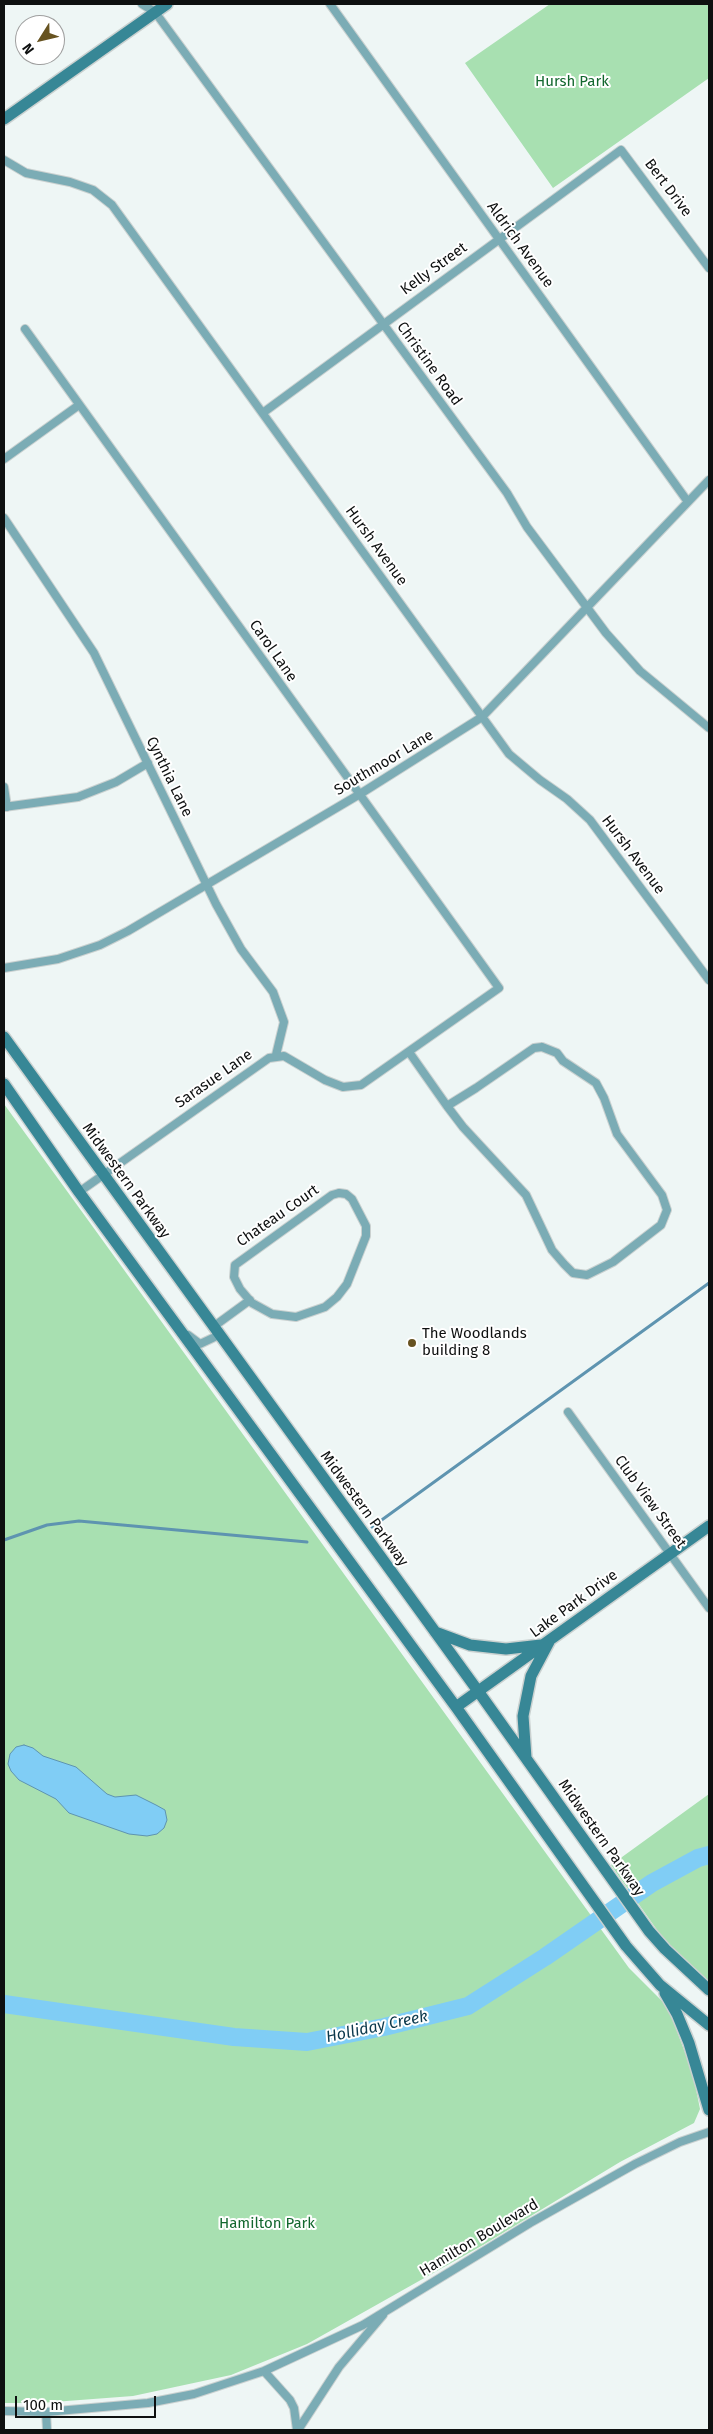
<!DOCTYPE html>
<style>
body{margin:0}
#map{position:relative;width:713px;height:2434px;overflow:hidden;background:#eef6f5;font-family:"Fira Sans",sans-serif}
canvas{display:block}
.frame{position:absolute;inset:0;border:5px solid #0e1010;pointer-events:none}
.north{position:absolute;left:15px;top:15px;width:50px;height:50px;box-sizing:border-box;background:#fff;border:1px solid #9f9f9f;border-radius:50%;rotate:234deg;font-size:14px;font-weight:700;line-height:20px;text-align:center;color:#0e1010}
.north::after{content:'';display:block;margin:auto;width:18px;height:22px;background:#675321;clip-path:polygon(50% 0,100% 100%,50% 72%,0 100%)}
.scale{position:absolute;left:15px;top:2396px;width:141px;height:22px;box-sizing:border-box;border:2px solid #0e1010;border-top:0;padding-left:6px;font-size:15px;line-height:18px;white-space:nowrap;color:#0e1010;-webkit-text-stroke:4px #fff;paint-order:stroke}
</style>
<div id="map">
<canvas width="713" height="2434"></canvas>
<div class="frame"></div>
<div class="north">N</div>
<div class="scale">100 m</div>
</div>
<script>
const c = document.querySelector('canvas').getContext('2d');
c.lineJoin = 'round';
function fillPath(path, color) { c.fillStyle = color; c.fill(path, 'evenodd'); }
const shape = rows => new Path2D(rows.map(r => 'M' + r).join(''));
function strokePath(path, color, width, dash) { c.strokeStyle = color; c.lineWidth = width; c.lineCap = dash ? 'butt' : 'round'; c.setLineDash(dash || []); c.stroke(path); }
function label(font, color, halo, rows, align = 'center') {
  c.font = font + ' "Fira Sans",sans-serif'; c.lineWidth = 4; c.setLineDash([]); c.textBaseline = 'middle'; c.strokeStyle = halo; c.fillStyle = color; for (const [text, x, y, turn = 0] of rows) {
    c.save(); c.translate(x, y); c.rotate((+turn || 0) * Math.PI / 180); c.textAlign = isNaN(turn) ? turn : align; if (halo) c.strokeText(text, 0, 0); c.fillText(text, 0, 0); c.restore();
  }
}
fillPath(shape([
 [550,4,709,4,709,78,553,188,465,63],
 [4,1104,629,1968,668,2007,693,2074,700,2109,694,2123,620,2162,483,2245,307,2344,231,2375,133,2396,40,2403,4,2403],
 [709,1794,709,1982,690,1967,662,1937,611,1865]
]), '#a8e0b1');
const water = shape([
 [24,1745,33,1748,43,1756,76,1767,107,1794,115,1797,136,1795,156,1805,165,1810,167,1820,164,1828,157,1834,147,1836,129,1834,69,1813,56,1799,19,1780,11,1771,8,1764,10,1754,16,1747,24,1745]
]);
fillPath(water, '#80cdf5');
strokePath(water, '#5e94b0', 1);
strokePath(shape([
 [372,1527,709,1283],
 [4,1540,47,1525,79,1521,307,1542]
]), '#5e94b0', 3);
strokePath(shape([
 [4,2004,234,2037,307,2042,384,2027,468,2006,545,1957,652,1883,698,1858,709,1855]
]), '#80cdf5', 18);
const street = shape([
 [142,4,155,12,507,493,527,527,606,633,640,671,709,728],
 [330,4,688,502],
 [4,160,26,173,70,182,93,190,112,205,509,754,540,780,567,799,590,820,709,980],
 [25,329,499,988,361,1085,343,1087,325,1080,284,1056,269,1058,79,1192],
 [264,412,621,150,709,268],
 [4,459,79,405],
 [4,518,94,653,216,904,241,949,273,992,284,1022,276,1055],
 [4,787,7,807],
 [4,807,78,797,116,782,148,763],
 [4,968,58,959,100,945,128,931,360,794,482,717,709,480],
 [542,1047,557,1053,563,1061,596,1083,604,1098,617,1134,662,1195,667,1210,661,1225,613,1262,587,1275,573,1273,564,1264,552,1250,526,1195,463,1127,447,1106,476,1088,534,1048,542,1047],
 [409,1052,447,1106],
 [339,1193,346,1194,352,1199,366,1226,366,1236,347,1284,337,1297,325,1307,296,1317,272,1314,252,1303,240,1289,234,1277,235,1265,332,1195,339,1193],
 [213,1327,250,1300],
 [188,1335,200,1344,219,1335],
 [568,1412,709,1608],
 [264,2371,290,2400,294,2408,297,2430],
 [4,2411,46,2412,148,2403,194,2394,264,2371,363,2325,530,2223,635,2164,680,2142,709,2132],
 [46,2412,47,2430],
 [298,2430,339,2367,383,2315]
]);
const secondary = shape([
 [4,119,167,4],
 [4,1037,478,1691,649,1931,665,1949,709,1990],
 [4,1084,79,1192,456,1707,626,1946,660,1985,709,2025],
 [435,1632,470,1645,506,1649,541,1645],
 [456,1707,709,1526],
 [526,1758,523,1716,531,1676,549,1642],
 [665,1993,677,2014,689,2043,709,2110]
]);
strokePath(street, '#cad1d0', 10);
strokePath(secondary, '#cad1d0', 14);
strokePath(street, '#7bacb5', 8);
strokePath(secondary, '#378796', 11);
for (const [x, y, r, color] of [
 [412,1343,5,"#675321"]
]) { const dot = new Path2D(); dot.arc(x, y, r, 0, 2 * Math.PI); c.fillStyle = color; c.fill(dot); strokePath(dot, '#fff', 2); }
label('15px', '#12672e', '#fff', [
 ["Hursh Park",572,82],
 ["Hamilton Park",267,2224]
]);
label('15px', '#0e1010', '#fff', [
 ["Bert Drive",668,188,53],
 ["Aldrich Avenue",520,245,54],
 ["Kelly Street",434,269,-36],
 ["Christine Road",429,364,54],
 ["Hursh Avenue",376,546,54],
 ["Carol Lane",273,651,55],
 ["Southmoor Lane",384,763,-31],
 ["Cynthia Lane",169,777,64],
 ["Hursh Avenue",633,855,53],
 ["Sarasue Lane",214,1079,-35],
 ["Midwestern Parkway",126,1181,54],
 ["Chateau Court",278,1216,-35],
 ["Club View Street",650,1502,54],
 ["Midwestern Parkway",364,1509,54],
 ["Lake Park Drive",574,1604,-36],
 ["Midwestern Parkway",601,1838,55],
 ["Hamilton Boulevard",479,2238,-31]
]);
label('15px', '#0e1010', '#fff', [
 ["The Woodlands",422,1334],
 ["building 8",422,1351]
], 'left');
label('italic 16px', '#0b394d', '#fff', [
 ["Holliday Creek",377,2027,-12]
]);
</script>
